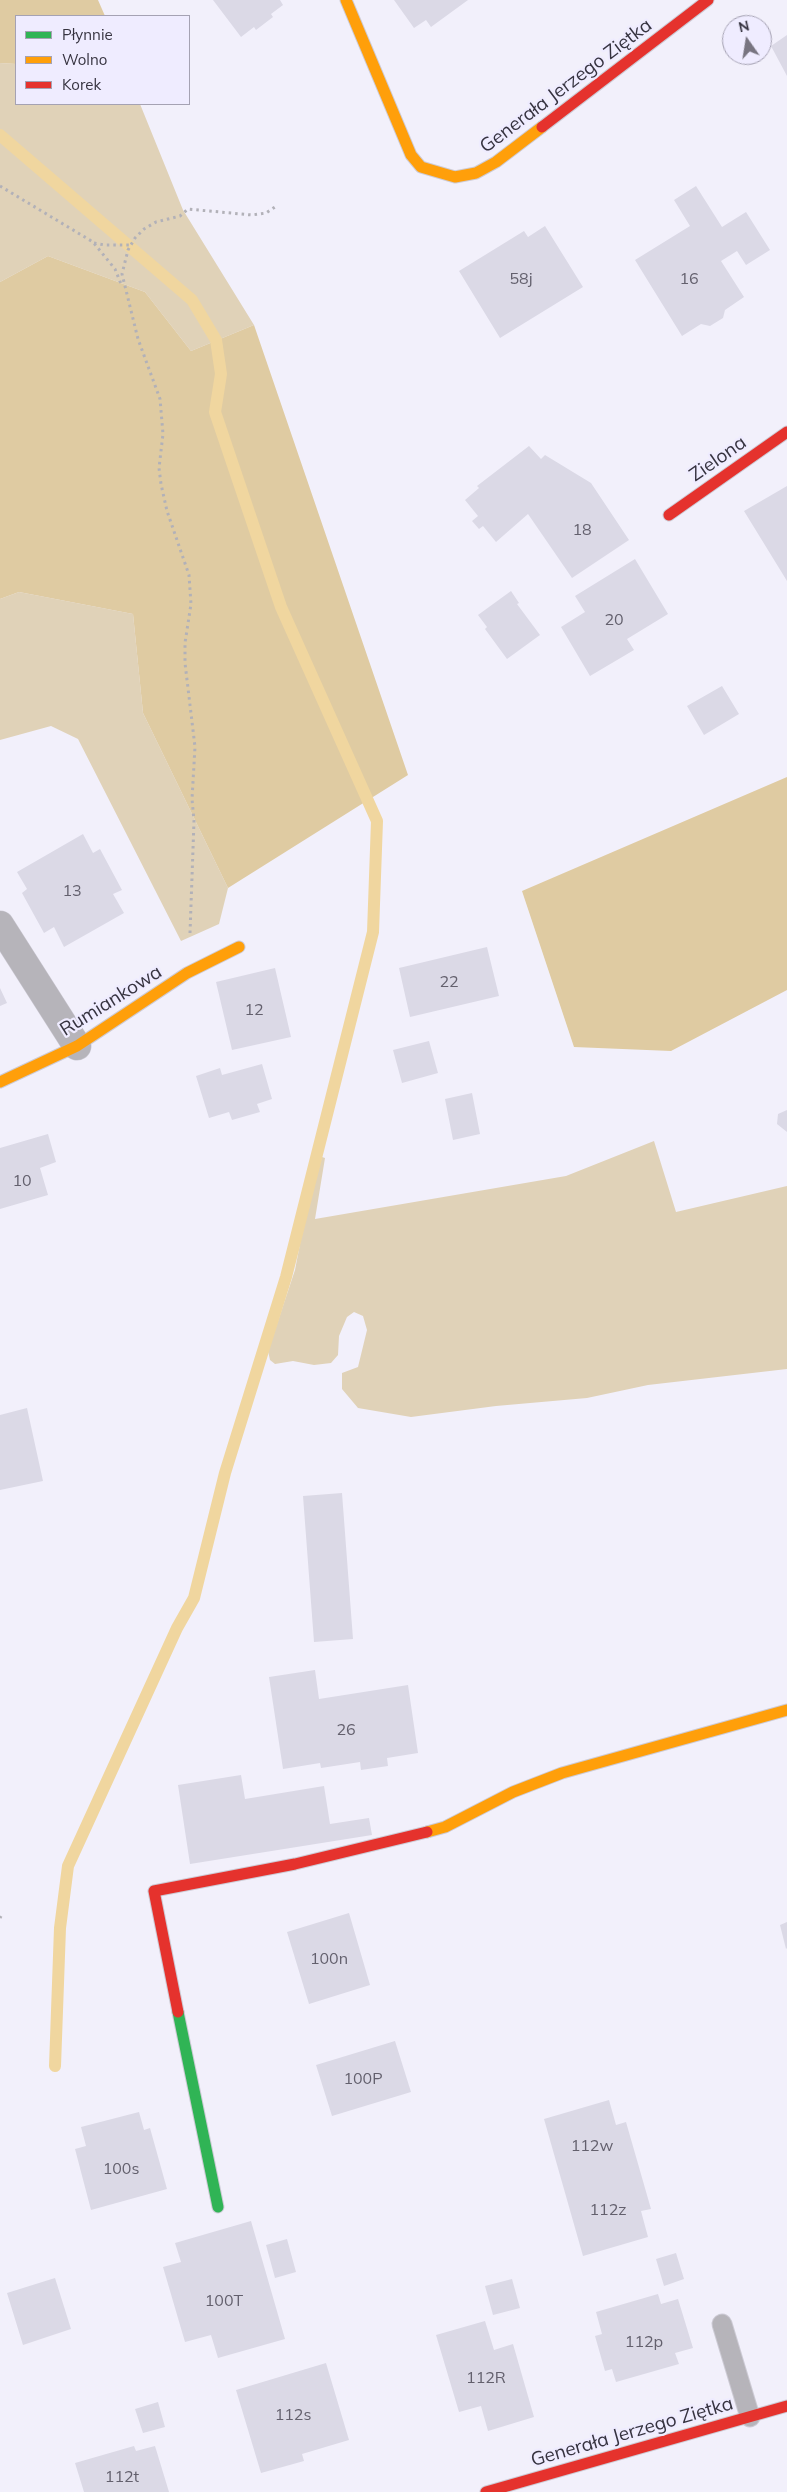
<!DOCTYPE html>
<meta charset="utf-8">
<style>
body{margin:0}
#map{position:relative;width:787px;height:2492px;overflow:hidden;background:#f2f0fb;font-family:Mulish,sans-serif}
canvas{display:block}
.legend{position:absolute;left:15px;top:15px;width:175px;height:90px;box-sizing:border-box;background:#efecff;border:1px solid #a5a2b3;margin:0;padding:6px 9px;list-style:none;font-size:15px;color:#363340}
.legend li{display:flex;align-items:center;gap:10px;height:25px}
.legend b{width:25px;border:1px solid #a5a2b3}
.north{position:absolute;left:722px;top:15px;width:50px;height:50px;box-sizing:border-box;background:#efecff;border:1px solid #a5a2b3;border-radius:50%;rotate:347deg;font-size:14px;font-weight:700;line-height:20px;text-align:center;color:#363340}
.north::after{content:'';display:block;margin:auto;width:18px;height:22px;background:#787581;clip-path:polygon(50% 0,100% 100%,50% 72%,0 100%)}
</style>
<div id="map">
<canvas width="787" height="2492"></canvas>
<ul class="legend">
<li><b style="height:6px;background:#30b455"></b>Płynnie</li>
<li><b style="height:6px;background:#ff9f0a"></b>Wolno</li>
<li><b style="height:6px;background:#e5322d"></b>Korek</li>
</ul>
<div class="north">N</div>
</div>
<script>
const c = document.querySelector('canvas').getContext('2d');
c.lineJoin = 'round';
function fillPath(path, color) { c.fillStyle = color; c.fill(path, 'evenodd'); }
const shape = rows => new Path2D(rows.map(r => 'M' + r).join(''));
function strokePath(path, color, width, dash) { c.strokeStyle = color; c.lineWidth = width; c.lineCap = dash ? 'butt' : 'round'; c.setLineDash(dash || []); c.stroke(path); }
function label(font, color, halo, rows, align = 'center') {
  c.font = font + ' Mulish,sans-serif'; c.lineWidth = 4.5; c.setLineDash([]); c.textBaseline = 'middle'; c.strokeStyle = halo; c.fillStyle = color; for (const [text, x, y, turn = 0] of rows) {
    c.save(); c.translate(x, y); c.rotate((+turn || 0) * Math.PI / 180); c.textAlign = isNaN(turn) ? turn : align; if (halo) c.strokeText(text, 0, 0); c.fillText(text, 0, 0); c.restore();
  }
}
fillPath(shape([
 [0,63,16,64,16,104,140,104,183,210,254,325,191,351,145,292,48,256,0,282],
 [19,592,133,614,143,713,228,888,219,924,181,941,78,739,51,726,0,740,0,599],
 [654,1141,676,1212,787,1186,787,1369,648,1385,587,1398,496,1406,411,1417,358,1408,342,1389,342,1373,358,1367,367,1330,363,1316,354,1312,347,1317,339,1336,338,1355,331,1363,314,1365,293,1361,275,1364,270,1360,268,1351,295,1270,305,1218,322,1157,325,1158,315,1219,566,1176]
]), '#e0d2b8');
fillPath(shape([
 [0,0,98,0,105,16,16,16,16,64,0,63],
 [48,256,145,292,191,351,254,325,408,775,228,888,143,713,133,614,19,592,0,599,0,282],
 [787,777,787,990,671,1051,574,1047,522,891]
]), '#dfcba2');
strokePath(shape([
 [0,135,192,300,216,340,221,374,215,412,281,607,377,821,373,932,286,1277,225,1473,194,1598,177,1628,68,1866,60,1928,55,2066]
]), '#f0d69f', 12);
fillPath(shape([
 [213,0,280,0,283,5,271,14,273,17,256,30,254,27,241,37],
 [394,0,468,0,431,27,426,20,414,28],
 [787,35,787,76,771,46],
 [696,186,722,227,746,212,770,250,746,265,737,251,721,261,744,297,725,310,723,318,710,326,701,324,682,336,635,260,690,226,674,200],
 [545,226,583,287,500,338,459,271,524,231,528,237],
 [529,446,541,459,545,455,591,483,629,540,572,578,528,514,496,542,483,526,479,529,472,521,478,516,465,500,479,488,477,486],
 [787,486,787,581,744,511],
 [635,559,668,614,627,639,634,650,590,676,561,627,585,612,575,596],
 [511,591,519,603,517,604,540,635,507,659,485,629,487,627,478,615],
 [722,686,739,714,704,735,687,706],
 [83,834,93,853,100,849,122,890,113,894,124,913,64,947,54,927,44,933,22,893,27,889,17,872],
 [487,947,499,996,410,1017,399,968],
 [275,968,291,1037,232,1050,216,982],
 [0,988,7,1003,0,1006],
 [429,1041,438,1073,402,1083,393,1050],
 [262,1064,272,1099,257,1104,260,1112,232,1120,229,1112,209,1118,196,1076,220,1068,222,1075],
 [472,1093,480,1134,453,1140,445,1099],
 [787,1110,787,1132,777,1124,778,1114],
 [48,1134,56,1162,40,1168,48,1195,0,1209,0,1148],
 [27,1408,43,1481,0,1490,0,1415],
 [342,1493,353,1639,314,1642,303,1496],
 [315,1670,319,1699,408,1685,418,1753,387,1758,388,1766,361,1770,360,1762,321,1768,320,1763,283,1769,269,1677],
 [241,1775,245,1799,324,1786,330,1824,369,1818,372,1835,190,1864,178,1785],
 [349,1913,370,1985,309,2004,287,1932],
 [787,1922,787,1948,786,1949,780,1925],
 [395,2041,411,2092,332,2116,316,2065],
 [609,2100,616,2125,626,2122,651,2209,641,2211,648,2237,583,2256,544,2119],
 [139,2112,144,2130,150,2128,167,2189,91,2210,75,2149,86,2146,81,2127],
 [251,2221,285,2339,218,2358,211,2335,185,2342,163,2267,181,2262,175,2243],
 [287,2239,296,2272,275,2278,266,2245],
 [676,2253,684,2279,664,2286,656,2259],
 [55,2278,71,2329,23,2345,7,2293],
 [512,2279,520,2308,493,2315,485,2286],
 [658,2294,661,2304,678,2299,693,2348,675,2353,679,2364,616,2382,612,2369,605,2371,595,2336,602,2334,596,2312],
 [485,2321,494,2350,513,2344,534,2417,488,2431,481,2406,459,2412,436,2335],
 [326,2363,349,2440,302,2454,304,2461,261,2473,236,2390],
 [158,2402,165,2427,143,2433,135,2409],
 [134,2446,136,2451,155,2446,169,2492,84,2492,75,2463]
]), '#dbd9e6');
const lane = shape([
 [722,2324,750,2417]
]);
const street = shape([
 [0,925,77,1046]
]);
const fast = shape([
 [178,2012,218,2207]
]);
const slow = shape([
 [346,0,411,155,421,167,455,177,476,173,496,162,542,127],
 [0,1082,77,1046,187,973,239,947],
 [427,1832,445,1827,513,1792,562,1773,787,1710]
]);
const jam = shape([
 [542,127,708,0],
 [669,515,787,432],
 [178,2012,154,1891,295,1864,427,1832],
 [486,2492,787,2406]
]);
strokePath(lane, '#cdcbd5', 21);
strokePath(street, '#cdcbd5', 29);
strokePath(fast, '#cdcbd5', 13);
strokePath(slow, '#cdcbd5', 13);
strokePath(jam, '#cdcbd5', 13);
strokePath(shape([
 [0,186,93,242,115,269,121,284],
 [94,243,105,245,131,245],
 [190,933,194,821,192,799,195,747,185,663,185,643,191,604,189,575,167,511,161,484,159,468,163,434,160,399,138,339,122,274,128,250,135,238,144,229,156,222,180,216,188,209,252,215,266,213,275,207],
 [0,1918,1,1916]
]), '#b2b1b8', 3, [2.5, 4]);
strokePath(lane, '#b6b4ba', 19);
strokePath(street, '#b6b4ba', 28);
strokePath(fast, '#30b455', 11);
strokePath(slow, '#ff9f0a', 11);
strokePath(jam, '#e5322d', 11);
label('16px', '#63606d', null, [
 ["58j",521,279],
 ["16",689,279],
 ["18",582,530],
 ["20",614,620],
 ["13",72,891],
 ["22",449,982],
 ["12",254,1010],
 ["10",22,1181],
 ["26",346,1730],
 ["100n",329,1959],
 ["100P",363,2079],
 ["112w",592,2146],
 ["100s",121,2169],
 ["112z",608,2210],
 ["100T",224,2301],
 ["112p",644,2342],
 ["112R",486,2378],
 ["112s",293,2415],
 ["112t",122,2477]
]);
label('19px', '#363340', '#efecff', [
 ["Generała Jerzego Ziętka",566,86,-37],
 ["Zielona",718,459,-35],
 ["Rumiankowa",111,1001,-32],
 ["Generała Jerzego Ziętka",632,2432,-16]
]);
</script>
